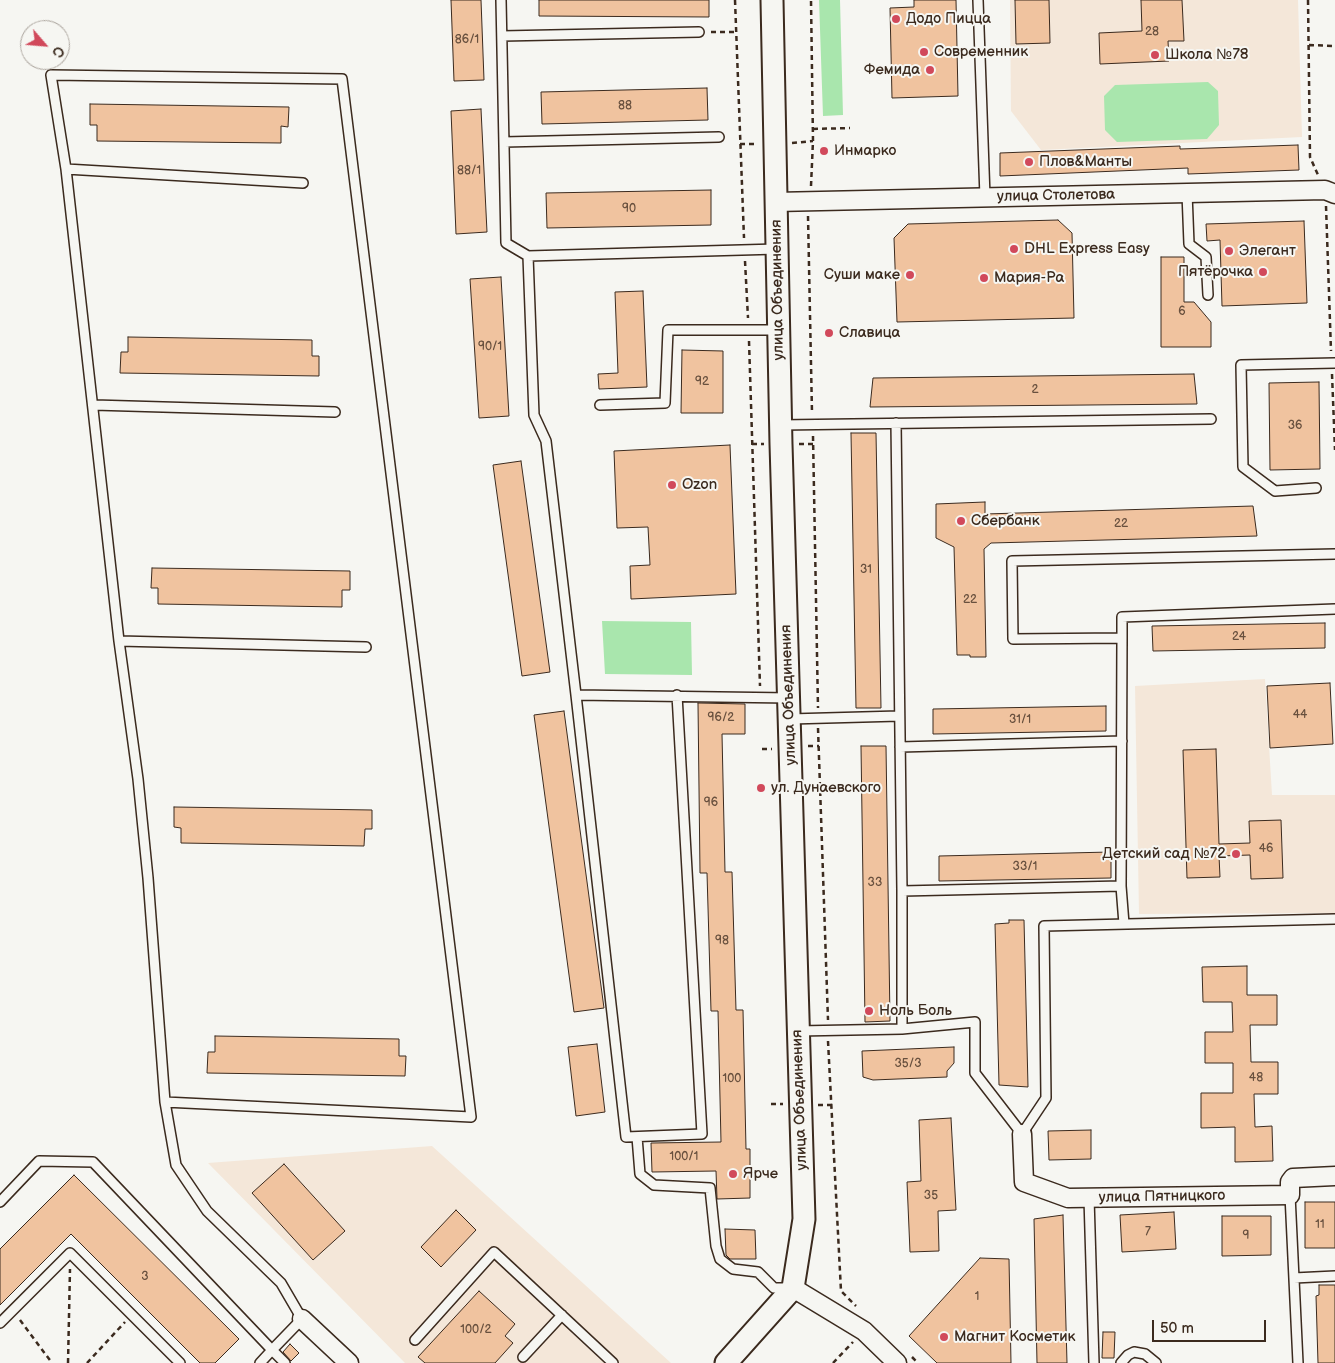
<!DOCTYPE html>
<meta charset="utf-8">
<style>
body{margin:0}
#map{position:relative;width:1335px;height:1363px;overflow:hidden;background:#f6f6f2;font-family:"Balsamiq Sans",sans-serif}
canvas{display:block}
.north{position:absolute;left:20px;top:20px;width:50px;height:50px;box-sizing:border-box;background:#f6f6f2;border:1px solid #aba49d;border-radius:50%;rotate:117deg;font-size:14px;font-weight:700;line-height:20px;text-align:center;color:#3b2a1e}
.north::after{content:'';display:block;margin:auto;width:18px;height:22px;background:#d1495b;clip-path:polygon(50% 0,100% 100%,50% 72%,0 100%)}
.scale{position:absolute;left:1152px;top:1320px;width:114px;height:22px;box-sizing:border-box;border:2px solid #3b2a1e;border-top:0;padding-left:6px;font-size:15px;line-height:18px;white-space:nowrap;color:#3b2a1e;-webkit-text-stroke:4px #f6f6f2;paint-order:stroke}
</style>
<div id="map">
<canvas width="1335" height="1363"></canvas>
<div class="north">С</div>
<div class="scale">50 m</div>
</div>
<script>
const c = document.querySelector('canvas').getContext('2d');
c.lineJoin = 'round';
function fillPath(path, color) { c.fillStyle = color; c.fill(path, 'evenodd'); }
const shape = rows => new Path2D(rows.map(r => 'M' + r).join(''));
function strokePath(path, color, width, dash) { c.strokeStyle = color; c.lineWidth = width; c.lineCap = dash ? 'butt' : 'round'; c.setLineDash(dash || []); c.stroke(path); }
function label(font, color, halo, rows, align = 'center') {
  c.font = font + ' "Balsamiq Sans",sans-serif'; c.lineWidth = 4; c.setLineDash([]); c.textBaseline = 'middle'; c.strokeStyle = halo; c.fillStyle = color; for (const [text, x, y, turn = 0] of rows) {
    c.save(); c.translate(x, y); c.rotate((+turn || 0) * Math.PI / 180); c.textAlign = isNaN(turn) ? turn : align; if (halo) c.strokeText(text, 0, 0); c.fillText(text, 0, 0); c.restore();
  }
}
fillPath(shape([
 [1010,0,1298,0,1302,137,1041,150,1011,111],
 [1265,679,1272,795,1335,795,1335,913,1139,914,1135,686],
 [432,1146,671,1363,405,1363,208,1163]
]), '#f4e7d9');
fillPath(shape([
 [819,0,840,0,843,115,823,116],
 [1208,82,1218,91,1219,125,1207,139,1117,142,1105,130,1104,96,1115,85],
 [602,621,691,622,692,675,605,674]
]), '#a9e6ad');
const building = shape([
 [451,0,481,0,484,80,454,81,451,0],
 [539,0,709,0,709,17,539,16,539,0],
 [914,0,956,0,958,96,892,98,890,8,914,7,914,0],
 [1015,0,1049,0,1050,43,1016,44,1015,0],
 [1141,0,1182,0,1184,41,1168,41,1169,61,1100,64,1099,33,1142,31,1141,0],
 [707,88,708,120,542,124,541,92,707,88],
 [90,104,289,107,288,127,281,126,281,143,97,141,97,125,90,125,90,104],
 [481,109,487,232,456,234,451,111,481,109],
 [1298,145,1299,170,1188,174,1188,168,1000,176,1000,153,1180,146,1180,149,1298,145],
 [711,190,711,225,547,228,546,193,711,190],
 [1058,220,1072,233,1074,318,897,322,894,238,908,224,1058,220],
 [1304,221,1307,303,1222,306,1220,240,1207,241,1206,224,1304,221],
 [1161,257,1184,257,1184,302,1194,302,1211,322,1211,347,1161,347,1161,257],
 [501,277,509,416,479,418,470,279,501,277],
 [643,291,647,387,599,389,598,374,618,373,615,292,643,291],
 [128,337,312,340,312,356,319,356,319,376,120,373,121,352,128,352,128,337],
 [682,350,723,351,723,413,681,413,682,350],
 [1194,374,1197,404,870,407,873,378,1194,374],
 [1319,382,1320,469,1270,470,1269,383,1319,382],
 [851,433,876,433,881,708,856,708,851,433],
 [730,445,736,594,631,599,630,566,650,565,648,527,617,528,614,451,730,445],
 [521,461,550,672,522,676,493,465,521,461],
 [985,502,985,514,1253,506,1257,536,991,543,984,549,986,657,970,657,970,655,957,655,954,547,936,538,936,504,985,502],
 [152,568,350,571,350,590,342,590,342,607,158,604,158,588,151,588,152,568],
 [1325,623,1325,648,1153,651,1152,626,1325,623],
 [1330,683,1333,744,1270,748,1267,686,1330,683],
 [698,703,745,704,745,734,722,734,725,872,732,872,736,1010,743,1010,746,1149,750,1149,750,1198,717,1199,716,1171,652,1172,651,1143,721,1142,718,1011,711,1011,707,873,700,873,698,703],
 [1106,706,1106,731,933,734,933,709,1106,706],
 [564,711,604,1008,574,1012,534,715,564,711],
 [861,746,886,746,890,1021,865,1022,861,746],
 [1216,749,1219,844,1250,843,1249,821,1281,820,1283,878,1251,879,1250,855,1219,856,1220,877,1187,878,1183,750,1216,749],
 [174,807,372,810,372,829,365,829,364,846,181,843,181,828,174,827,174,807],
 [1111,852,1111,878,939,881,939,856,1111,852],
 [1009,920,1024,920,1028,1087,999,1085,995,924,1009,923,1009,920],
 [1247,966,1247,995,1277,995,1277,1025,1250,1025,1251,1062,1278,1062,1278,1094,1254,1094,1255,1127,1272,1126,1273,1161,1235,1162,1235,1127,1201,1128,1201,1093,1233,1093,1233,1063,1205,1063,1205,1032,1233,1032,1232,1002,1203,1002,1202,967,1247,966],
 [215,1036,399,1039,399,1056,406,1056,405,1076,207,1073,208,1052,215,1052,215,1036],
 [597,1044,605,1112,576,1116,568,1047,597,1044],
 [954,1047,954,1063,947,1071,947,1077,873,1080,863,1077,862,1051,954,1047],
 [951,1118,956,1210,938,1211,939,1251,910,1252,907,1182,921,1181,919,1120,951,1118],
 [1091,1130,1091,1159,1049,1160,1048,1131,1091,1130],
 [284,1164,345,1231,313,1260,252,1193,284,1164],
 [74,1175,239,1339,215,1363,200,1363,71,1234,0,1305,0,1249,74,1175],
 [1305,1202,1335,1202,1335,1248,1305,1248,1305,1202],
 [456,1210,476,1230,441,1267,421,1247,456,1210],
 [1174,1212,1176,1249,1122,1252,1120,1215,1174,1212],
 [1063,1215,1067,1363,1037,1363,1034,1219,1063,1215],
 [1222,1216,1271,1216,1271,1255,1222,1256,1222,1216],
 [725,1229,755,1230,756,1259,730,1259,726,1255,725,1229],
 [980,1258,1009,1259,1011,1363,937,1363,909,1336,980,1258],
 [1319,1285,1335,1285,1335,1363,1318,1363,1316,1296,1319,1295,1319,1285],
 [479,1291,515,1324,505,1336,513,1343,495,1363,425,1363,418,1357,479,1291],
 [1103,1332,1115,1332,1114,1358,1102,1358,1103,1332],
 [290,1344,299,1353,291,1361,283,1352,290,1344]
]);
fillPath(building, '#f0c39f');
strokePath(building, '#3b2a1e', 1);
const service = shape([
 [501,0,506,243,528,256],
 [978,0,985,197],
 [502,36,699,32],
 [504,142,719,137],
 [66,169,303,183],
 [1187,193,1189,244,1206,257,1208,295],
 [777,249,528,256,534,415,546,441,576,695,790,698],
 [94,405,335,412],
 [600,405,665,403,668,330,778,330],
 [896,423,902,891],
 [781,425,1211,419],
 [1316,488,1275,491,1243,467,1241,365,1335,363],
 [1335,554,1012,561,1013,639,1122,638,1122,617,1335,609],
 [119,641,366,647],
 [576,695,626,1137,702,1134,677,695],
 [790,719,899,716],
 [900,747,1122,741],
 [1121,886,1122,638],
 [902,1029,975,1022,975,1073,1022,1134,1046,1098,1044,926,1335,919],
 [798,1031,902,1029,902,891,1121,886,1124,924],
 [637,1137,640,1174,654,1185,710,1188,716,1246,720,1259,733,1269,758,1272,774,1288,789,1288],
 [1290,1195,1298,1363],
 [1089,1198,1094,1363],
 [0,1202,39,1161,93,1162,272,1350,302,1319,281,1283,207,1211,176,1165,165,1102,148,878,138,779,119,641,66,169,51,75,342,79,471,1117,165,1102],
 [1294,1278,1335,1276],
 [0,1323,70,1253,180,1363],
 [415,1340,494,1252,613,1363],
 [523,1357,562,1315],
 [260,1363,272,1350,285,1363],
 [1121,1363,1128,1355,1134,1352,1145,1354,1156,1363]
]);
const minor = shape([
 [775,202,1325,190,1335,194],
 [1022,1134,1024,1182,1068,1198,1290,1195,1290,1182,1293,1178,1335,1176],
 [793,1288,864,1331,897,1363],
 [302,1319,349,1363]
]);
const tertiary = shape([
 [726,1363,793,1288,804,1219,781,444,772,0]
]);
strokePath(service, '#3b2a1e', 12);
strokePath(minor, '#3b2a1e', 21);
strokePath(tertiary, '#3b2a1e', 25);
strokePath(shape([
 [735,0,744,238],
 [1308,0,1310,157,1318,175],
 [711,32,736,32],
 [1309,45,1335,46],
 [813,129,850,128],
 [792,143,813,141],
 [740,144,757,144],
 [811,186,813,141,811,0],
 [1326,206,1331,351],
 [808,216,812,413],
 [745,261,748,318],
 [749,341,760,686],
 [1332,374,1335,450],
 [813,436,818,708],
 [752,444,764,444],
 [799,444,813,444],
 [818,728,828,1020],
 [808,746,819,746],
 [762,749,772,749],
 [828,1041,841,1291,856,1306],
 [771,1104,783,1104],
 [818,1105,832,1105],
 [20,1320,52,1363],
 [912,1357,918,1363],
 [68,1363,70,1269],
 [87,1363,125,1322],
 [833,1363,853,1342]
]), '#3b2a1e', 2.5, [5, 4]);
strokePath(service, '#f6f6f2', 9);
strokePath(minor, '#f6f6f2', 18);
strokePath(tertiary, '#f6f6f2', 21);
for (const [x, y, r, color] of [
 [896,19,5,"#d1495b"],
 [924,52,5,"#d1495b"],
 [1155,55,5,"#d1495b"],
 [930,70,5,"#d1495b"],
 [824,151,5,"#d1495b"],
 [1029,162,5,"#d1495b"],
 [1014,249,5,"#d1495b"],
 [1229,251,5,"#d1495b"],
 [1263,272,5,"#d1495b"],
 [910,275,5,"#d1495b"],
 [984,278,5,"#d1495b"],
 [829,333,5,"#d1495b"],
 [672,485,5,"#d1495b"],
 [961,521,5,"#d1495b"],
 [761,788,5,"#d1495b"],
 [1236,854,5,"#d1495b"],
 [869,1011,5,"#d1495b"],
 [733,1174,5,"#d1495b"],
 [944,1337,5,"#d1495b"]
]) { const dot = new Path2D(); dot.arc(x, y, r, 0, 2 * Math.PI); c.fillStyle = color; c.fill(dot); strokePath(dot, '#f6f6f2', 2); }
label('12px', '#68503e', null, [
 ["28",1152,32],
 ["86/1",467,40],
 ["88",625,106],
 ["88/1",469,171],
 ["90",629,209],
 ["6",1182,312],
 ["90/1",490,347],
 ["92",702,382],
 ["2",1035,390],
 ["36",1295,426],
 ["22",1121,524],
 ["31",866,570],
 ["22",970,600],
 ["24",1239,637],
 ["44",1300,715],
 ["96/2",721,718],
 ["31/1",1020,720],
 ["96",711,803],
 ["46",1266,849],
 ["33/1",1025,867],
 ["33",875,883],
 ["98",722,941],
 ["35/3",908,1064],
 ["48",1256,1078],
 ["100",732,1079],
 ["100/1",684,1157],
 ["35",931,1196],
 ["11",1320,1225],
 ["7",1148,1232],
 ["9",1246,1236],
 ["3",145,1277],
 ["1",977,1297],
 ["100/2",476,1330]
]);
label('15px', '#3b2a1e', '#f6f6f2', [
 ["Додо Пицца",906,19],
 ["Современник",934,52],
 ["Школа №78",1165,55],
 ["Фемида",920,70,"right"],
 ["Инмарко",834,151],
 ["Плов&Манты",1039,162],
 ["DHL Express Easy",1024,249],
 ["Элегант",1239,251],
 ["Пятёрочка",1253,272,"right"],
 ["Суши маке",900,275,"right"],
 ["Мария-Ра",994,278],
 ["Славица",839,333],
 ["Ozon",682,485],
 ["Сбербанк",971,521],
 ["ул. Дунаевского",771,788],
 ["Детский сад №72",1226,854,"right"],
 ["Ноль Боль",879,1011],
 ["Ярче",743,1174],
 ["Магнит Косметик",954,1337]
], 'left');
label('15px', '#3b2a1e', '#f6f6f2', [
 ["улица Столетова",1056,196,-1],
 ["улица Объединения",778,290,-91],
 ["улица Объединения",789,695,-92],
 ["улица Объединения",800,1100,-92],
 ["улица Пятницкого",1162,1197,-1]
]);
</script>
